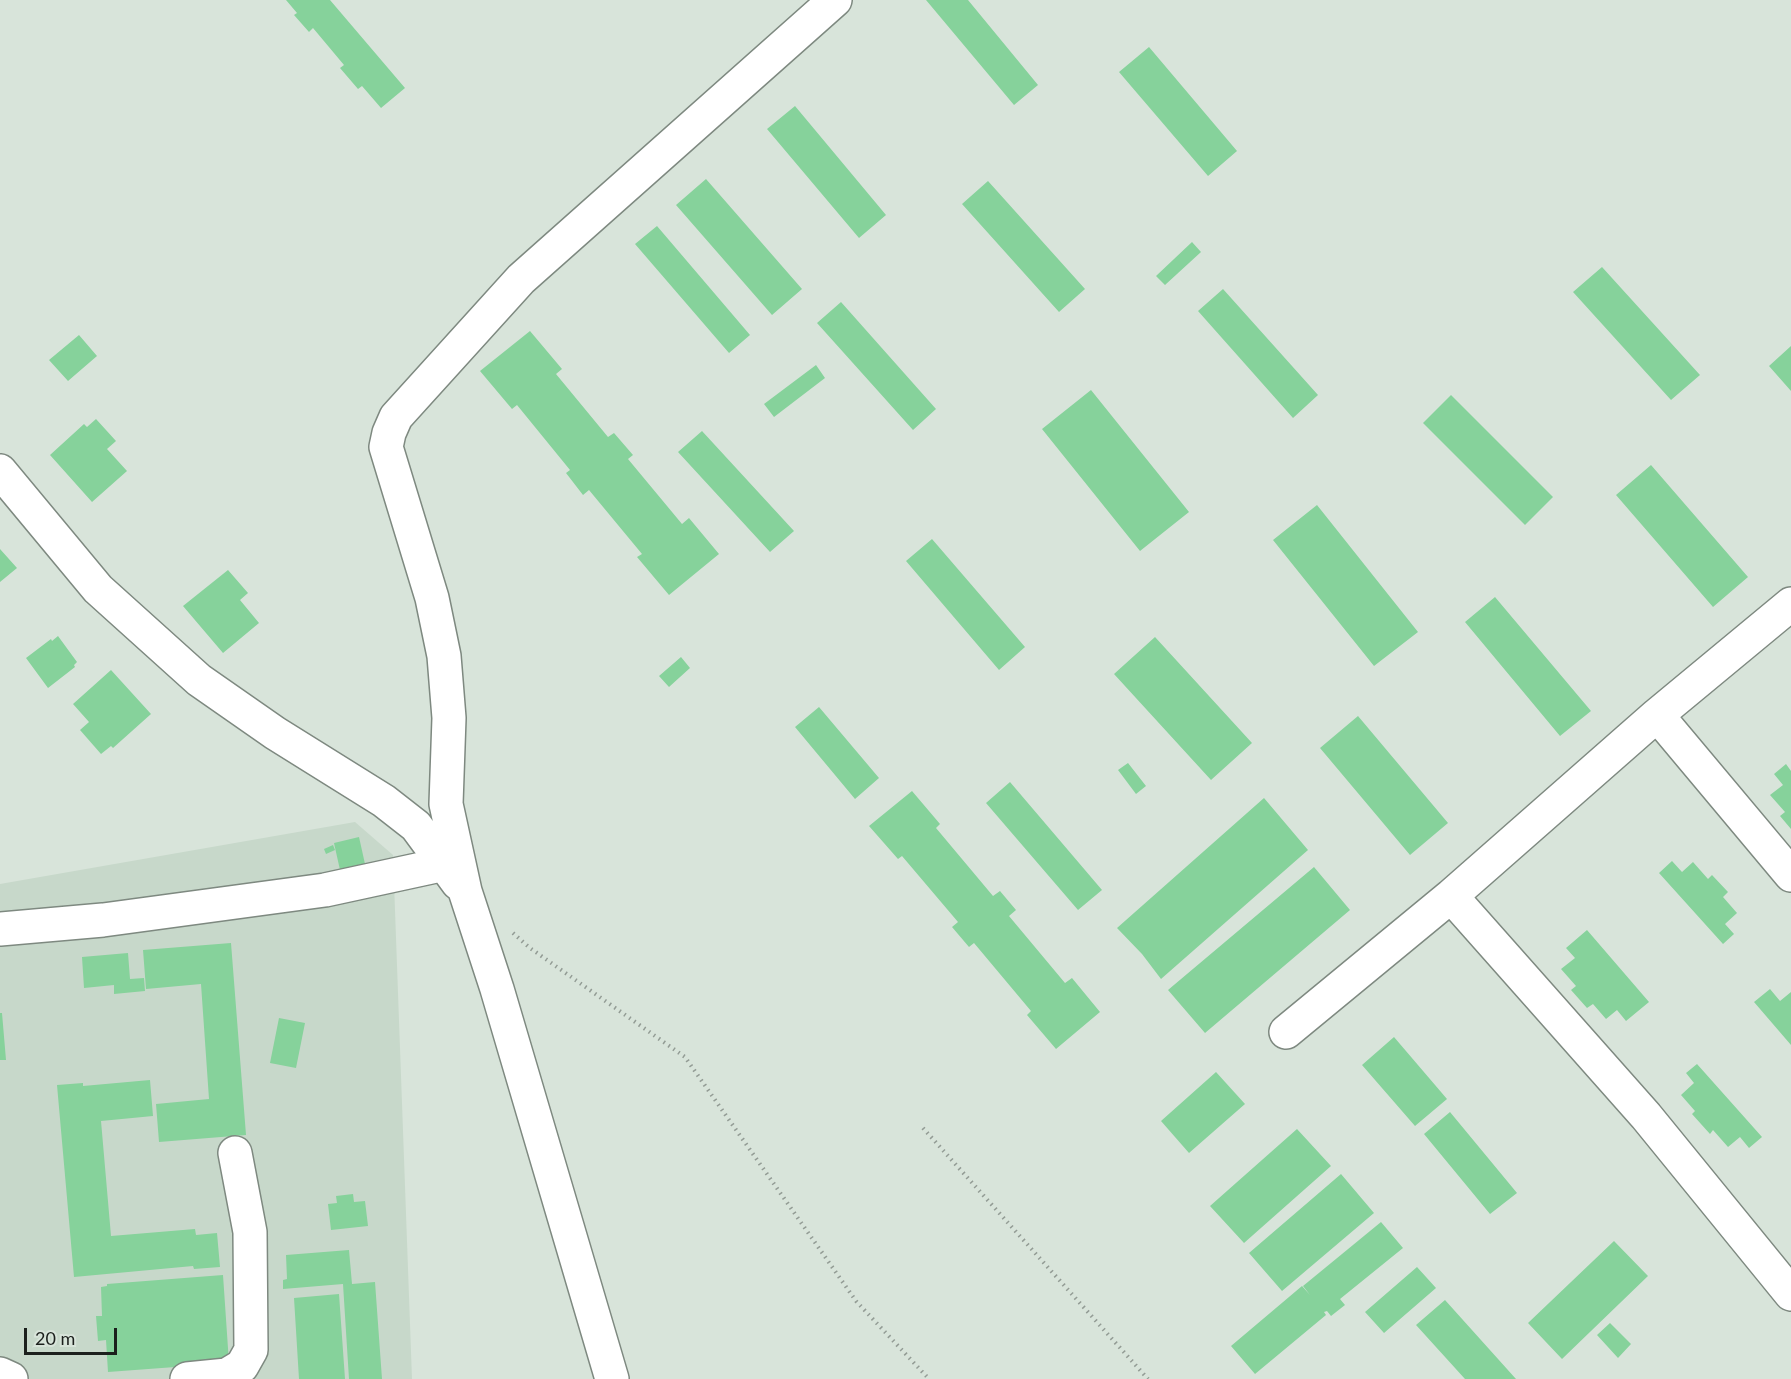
<!DOCTYPE html>
<style>
body{margin:0}
#map{position:relative;width:1791px;height:1379px;overflow:hidden;background:#d8e4da;font-family:Lato,sans-serif}
canvas{display:block}
.scale{position:absolute;left:24px;top:1328px;width:93px;height:27px;box-sizing:border-box;border:3px solid #1c201d;border-top:0;padding-left:8px;font-size:18px;line-height:21px;white-space:nowrap;color:#1c201d;-webkit-text-stroke:4px #d8e4da;paint-order:stroke}
</style>
<div id="map">
<canvas width="1791" height="1379"></canvas>
<div class="scale">20 m</div>
</div>
<script>
const c = document.querySelector('canvas').getContext('2d');
c.lineJoin = 'round';
function fillPath(path, color) { c.fillStyle = color; c.fill(path, 'evenodd'); }
const shape = rows => new Path2D(rows.map(r => 'M' + r).join(''));
function strokePath(path, color, width, dash) { c.strokeStyle = color; c.lineWidth = width; c.lineCap = dash ? 'butt' : 'round'; c.setLineDash(dash || []); c.stroke(path); }
fillPath(shape([
 [355,822,393,855,412,1379,0,1379,0,884]
]), '#c7d8ca');
fillPath(shape([
 [286,0,330,0,405,88,381,108,362,86,358,89,340,68,344,65,313,28,309,32,294,15,297,13],
 [926,0,968,0,1038,85,1014,105],
 [1149,47,1237,151,1208,176,1119,72],
 [795,106,886,215,859,238,767,129],
 [706,179,802,289,772,315,676,205],
 [988,181,1085,289,1059,312,962,204],
 [657,226,750,335,729,353,635,244],
 [1192,242,1201,252,1165,285,1156,276],
 [1602,267,1700,375,1671,400,1573,292],
 [1223,289,1318,395,1293,418,1198,311],
 [841,302,936,409,913,430,817,323],
 [530,331,562,369,556,374,608,437,614,433,633,455,628,459,682,524,689,518,719,554,669,595,637,557,642,554,589,490,583,495,566,473,570,470,517,405,512,409,480,371],
 [79,335,97,356,68,381,49,360],
 [1791,346,1791,391,1769,366],
 [816,365,825,378,774,417,764,404],
 [1091,390,1189,512,1140,551,1042,429],
 [1451,395,1553,497,1525,525,1423,423],
 [96,419,116,441,107,449,127,471,92,502,50,455,84,424,87,427],
 [702,431,794,531,770,552,678,452],
 [1651,465,1748,577,1713,607,1616,495],
 [1317,505,1418,632,1374,666,1273,540],
 [932,539,1025,647,999,670,906,561],
 [0,549,17,568,0,582],
 [228,570,248,593,240,600,259,623,223,653,183,606],
 [1495,597,1591,711,1560,736,1465,622],
 [58,636,77,662,74,665,75,667,48,688,26,658,51,639,52,641],
 [1155,637,1252,743,1211,780,1114,674],
 [681,657,690,668,669,687,659,676],
 [111,670,151,714,113,748,111,746,101,754,80,730,89,722,73,704],
 [819,707,879,778,855,799,795,727],
 [1358,716,1448,823,1410,855,1320,748],
 [1128,763,1146,786,1136,794,1118,770],
 [1786,764,1791,771,1791,829,1780,816,1785,812,1770,795,1783,785,1774,774],
 [1010,782,1102,890,1078,910,986,803],
 [912,791,940,824,936,828,993,896,1000,891,1016,910,1009,916,1065,983,1072,978,1100,1012,1056,1049,1027,1015,1031,1011,974,943,969,947,952,927,958,922,902,856,898,859,869,826],
 [1264,798,1308,850,1161,979,1142,954,1117,928],
 [359,837,365,864,340,870,334,843],
 [333,845,335,850,326,854,324,849],
 [1672,861,1682,872,1693,862,1708,879,1712,875,1728,892,1723,897,1737,913,1725,924,1734,934,1723,944,1659,873],
 [1314,867,1350,910,1205,1033,1168,990],
 [1587,930,1649,1002,1626,1021,1617,1010,1606,1019,1593,1004,1587,1008,1571,990,1576,986,1561,969,1575,958,1566,948],
 [231,943,246,1135,159,1142,156,1104,209,1099,201,984,146,989,143,950],
 [128,953,130,979,144,978,145,991,114,994,114,985,84,988,82,957],
 [1770,989,1780,1001,1791,992,1791,1045,1754,1002],
 [0,1013,2,1013,6,1060,0,1060],
 [279,1018,305,1023,296,1068,270,1063],
 [1394,1037,1447,1099,1415,1126,1362,1065],
 [1697,1064,1762,1137,1749,1148,1740,1137,1728,1147,1713,1130,1710,1134,1692,1114,1695,1111,1681,1095,1694,1083,1686,1073],
 [1216,1072,1245,1104,1189,1153,1161,1121],
 [150,1080,153,1116,101,1121,111,1236,195,1229,196,1235,217,1233,220,1267,194,1269,193,1266,74,1277,57,1085,83,1083,83,1086],
 [1450,1112,1517,1193,1490,1214,1424,1134],
 [1297,1129,1331,1166,1244,1243,1210,1206],
 [1341,1174,1374,1213,1282,1291,1249,1253],
 [353,1194,354,1202,365,1201,368,1226,331,1230,328,1204,337,1203,336,1196],
 [1381,1222,1403,1248,1340,1299,1345,1305,1331,1316,1327,1311,1324,1312,1326,1315,1255,1374,1231,1346,1302,1286,1310,1295,1303,1286],
 [1614,1241,1648,1276,1562,1359,1528,1323],
 [349,1250,352,1284,375,1282,382,1379,349,1379,343,1284,283,1289,283,1280,287,1279,286,1255],
 [1417,1267,1436,1288,1384,1333,1365,1312],
 [223,1275,229,1363,108,1372,106,1340,98,1341,96,1316,102,1316,101,1287,107,1286,107,1284],
 [339,1294,345,1379,299,1379,294,1298],
 [1445,1300,1516,1379,1465,1379,1416,1325],
 [1610,1323,1631,1344,1618,1358,1597,1335]
]), '#86d29b');
const minor = shape([
 [0,471,98,589,199,680,275,733,384,801,416,826,458,883],
 [1657,715,1791,875],
 [1451,896,1646,1116,1791,1294],
 [0,929,103,920,325,890,445,864],
 [1286,1032,1451,896,1657,715,1791,604],
 [0,1374,11,1379],
 [187,1379,227,1375,242,1366,251,1350,250,1232,235,1153],
 [612,1379,497,989,465,891,446,804,449,718,444,656,432,598,386,447,389,433,396,417,521,279,835,0]
]);
strokePath(minor, '#7e8980', 36);
strokePath(shape([
 [513,933,530,948,685,1057,856,1301,929,1379],
 [923,1128,1148,1379]
]), '#939c95', 4, [1.5, 4.5]);
strokePath(minor, '#fff', 33);
</script>
